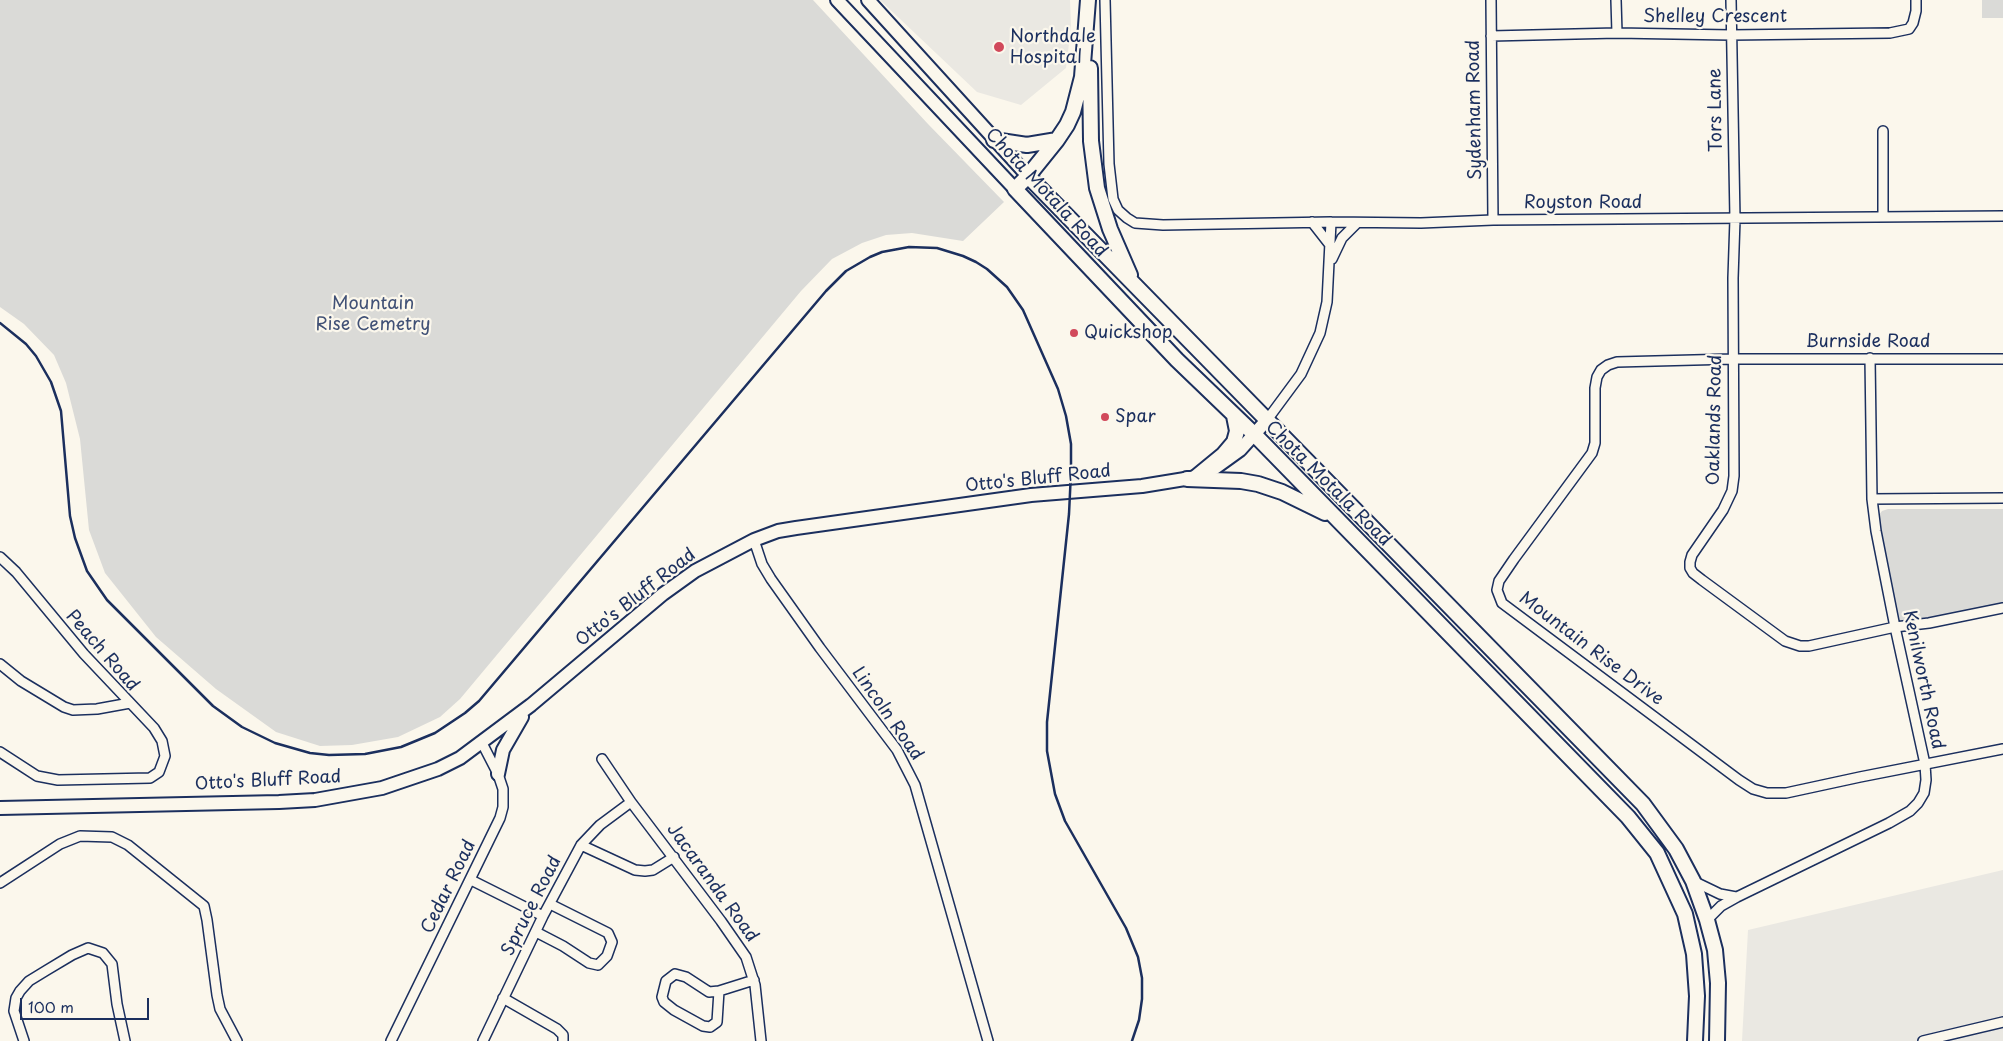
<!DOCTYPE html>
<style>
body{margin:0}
#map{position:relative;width:2003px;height:1041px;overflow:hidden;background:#fbf7ec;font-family:"Playpen Sans",sans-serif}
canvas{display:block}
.scale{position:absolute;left:20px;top:998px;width:129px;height:22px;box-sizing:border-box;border:2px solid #1b2f5e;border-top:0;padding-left:6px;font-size:15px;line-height:18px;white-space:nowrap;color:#1b2f5e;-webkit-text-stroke:4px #fbf7ec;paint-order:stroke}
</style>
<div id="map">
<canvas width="2003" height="1041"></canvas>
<div class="scale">100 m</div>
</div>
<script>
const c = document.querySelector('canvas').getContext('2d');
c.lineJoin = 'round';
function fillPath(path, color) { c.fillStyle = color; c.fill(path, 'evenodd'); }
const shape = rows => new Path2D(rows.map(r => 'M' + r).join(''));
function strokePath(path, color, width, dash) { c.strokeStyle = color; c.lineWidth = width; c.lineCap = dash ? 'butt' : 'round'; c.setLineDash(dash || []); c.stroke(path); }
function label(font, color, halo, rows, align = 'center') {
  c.font = font + ' "Playpen Sans",sans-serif'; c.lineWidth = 4.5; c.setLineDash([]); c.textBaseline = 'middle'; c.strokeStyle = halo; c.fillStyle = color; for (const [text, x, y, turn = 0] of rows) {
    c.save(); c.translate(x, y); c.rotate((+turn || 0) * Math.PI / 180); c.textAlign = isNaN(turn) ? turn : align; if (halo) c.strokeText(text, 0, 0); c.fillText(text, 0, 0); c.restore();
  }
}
fillPath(shape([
 [880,0,1070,0,1071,27,1066,68,1021,105,977,92],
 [2003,870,2003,1041,1742,1041,1748,930]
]), '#eae8e2');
fillPath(shape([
 [0,0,813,0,928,124,1004,202,963,241,912,233,886,235,862,243,832,259,801,291,460,699,440,717,398,737,352,745,320,746,276,732,216,689,156,637,105,573,89,530,80,439,66,383,54,355,24,324,0,307],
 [1982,0,2003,0,2003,18,1982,18],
 [1888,509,2003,509,2003,606,1910,626,1900,623,1897,619,1876,519,1882,511]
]), '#dadad7');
const street = shape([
 [1105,0,1109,164,1113,199,1118,210,1127,218,1135,223,1163,225,1331,222,1421,223,1493,220,2003,216],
 [1491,0,1493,220],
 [1616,0,1617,33],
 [1731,0,1735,219,1733,278,1734,476,1732,491,1723,510,1692,555,1690,562,1690,568,1693,573,1702,580,1785,641,1800,646,1809,646,1895,627,1929,623,2003,608],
 [1491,36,1617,33,1731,35,1890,33,1909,29,1913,23,1916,11,1916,0],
 [1883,131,1883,216],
 [1312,222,1330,245],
 [1332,259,1342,238,1357,223],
 [2003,359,1732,359,1617,362,1608,365,1601,370,1597,377,1595,388,1595,443,1592,453,1514,559,1499,581,1497,590,1502,603,1739,780,1753,789,1767,793,1786,793,1860,777,2003,749],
 [1267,420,1301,374,1320,333,1327,302,1331,222],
 [1872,499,2003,498],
 [754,540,762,564,771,579,820,648,897,750,915,785,988,1041],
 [0,557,16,572,84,654,154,728,162,741,165,756,159,772,150,778,58,780,37,776,0,752],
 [0,664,21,681,64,707,73,710,97,709,130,703],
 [602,759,631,802,721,921,746,957,755,985,761,1041],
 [581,845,635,870,645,871,653,870,674,857],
 [471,880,543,916],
 [1693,881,1720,894,1736,897],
 [0,883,60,844,80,836,112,837,128,845,204,906,207,920,217,995,220,1009,237,1041],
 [1707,920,1721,906,1737,897,1889,823,1910,811,1918,803,1924,793,1926,780,1925,764,1895,627,1876,531,1872,499,1870,358],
 [536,932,563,946,589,963,598,965,607,956,612,942,608,933,550,904],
 [719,991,709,992,686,977,675,974,666,981,662,997,664,1002,674,1010,703,1026,710,1027,717,1022,719,991,754,980],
 [503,998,557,1029,563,1035,563,1041],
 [24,1041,14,1011,16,998,20,991,29,981,47,970,72,955,88,948,103,953,112,964,117,1004,125,1041],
 [391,1041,500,818,503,807,503,789,498,774,482,743],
 [483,1041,543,916,581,845,600,825,631,802],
 [1923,1041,2003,1022]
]);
const secondary = shape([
 [837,0,1015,189],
 [868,0,1028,176],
 [1215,468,1240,450,1267,420],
 [498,774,503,750,522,717],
 [0,808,279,802,315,800,382,788,438,769,460,758,531,705,663,594,695,571,754,540,778,531,796,528,1031,495,1142,486,1197,477]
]);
const primary = shape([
 [1088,0,1082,77,1073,112,1067,125,1057,140,1028,176,1015,189,1177,360,1255,435,1628,817,1657,853,1685,914,1694,954,1697,996,1695,1041],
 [1090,68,1091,141,1097,188,1110,229,1130,275],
 [994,140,1027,145,1057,140],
 [1028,176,1643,804,1676,849,1693,881,1707,920,1715,950,1718,983,1717,1041],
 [1195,478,1223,455,1234,442,1237,431,1234,416],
 [1187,479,1241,481,1258,484,1282,492,1325,513]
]);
strokePath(street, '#1b2f5e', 12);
strokePath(secondary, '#1b2f5e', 16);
strokePath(primary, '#1b2f5e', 18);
strokePath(street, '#fbf7ec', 9);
strokePath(secondary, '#fbf7ec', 12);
strokePath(primary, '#fbf7ec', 14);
strokePath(shape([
 [0,323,26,344,36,356,51,382,61,411,70,516,75,538,87,571,107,600,213,706,242,727,275,743,310,753,329,755,365,754,401,747,435,733,465,713,479,701,826,291,846,271,870,257,882,252,909,247,937,248,963,256,976,262,987,269,1007,287,1023,310,1058,389,1066,416,1071,444,1071,472,1069,514,1047,722,1047,751,1055,794,1065,821,1126,928,1138,957,1142,978,1142,999,1139,1020,1132,1041]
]), '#1b2f5e', 2.5);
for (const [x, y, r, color] of [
 [999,47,6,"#d1495b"],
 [1074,333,5,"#d1495b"],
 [1105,417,5,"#d1495b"]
]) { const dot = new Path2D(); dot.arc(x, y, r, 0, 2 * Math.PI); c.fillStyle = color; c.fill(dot); strokePath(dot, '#fbf7ec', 2); }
label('18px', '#1b2f5e', '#fbf7ec', [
 ["Shelley Crescent",1715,17],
 ["Sydenham Road",1475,110,-91],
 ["Tors Lane",1716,110,-91],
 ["Chota Motala Road",1046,193,47],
 ["Royston Road",1583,203],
 ["Burnside Road",1868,342],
 ["Oaklands Road",1715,420,-89],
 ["Otto's Bluff Road",1038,479,-6],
 ["Chota Motala Road",1328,484,45],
 ["Otto's Bluff Road",636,598,-38],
 ["Mountain Rise Drive",1591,649,37],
 ["Peach Road",102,651,49],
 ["Kenilworth Road",1923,680,78],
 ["Lincoln Road",887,714,55],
 ["Otto's Bluff Road",268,781,-3],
 ["Jacaranda Road",712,883,54],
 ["Cedar Road",449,887,-64],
 ["Spruce Road",532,906,-63]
]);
label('18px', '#1b2f5e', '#fbf7ec', [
 ["Northdale",1010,37],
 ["Hospital",1010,58],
 ["Quickshop",1084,333],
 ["Spar",1115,417]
], 'left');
label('18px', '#415176', '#fbf7ec', [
 ["Mountain",373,304],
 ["Rise Cemetry",373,325]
]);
</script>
